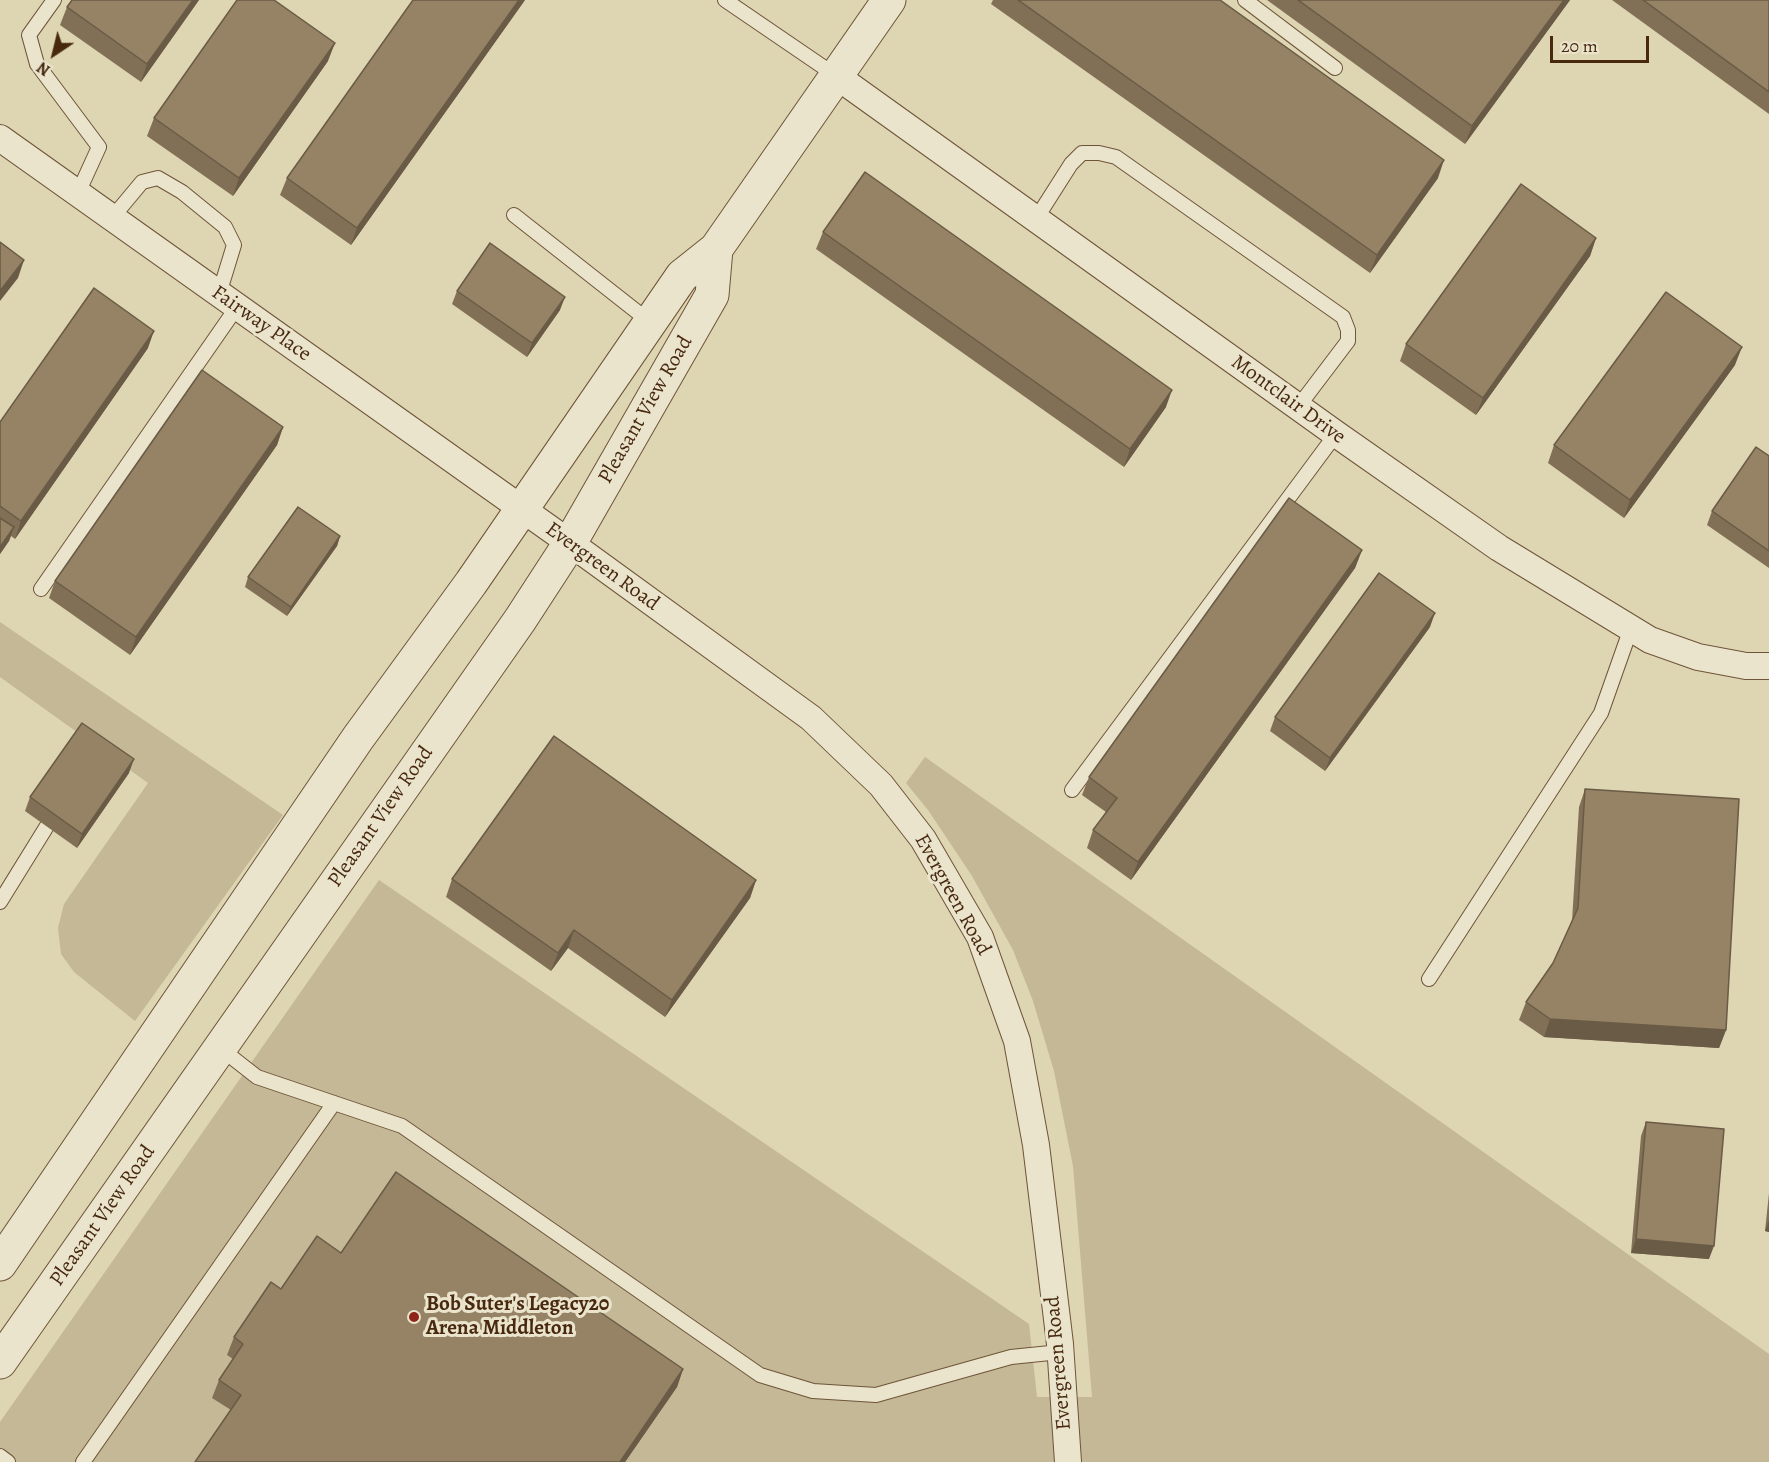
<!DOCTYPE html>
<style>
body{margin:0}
#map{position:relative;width:1769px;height:1462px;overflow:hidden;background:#ded5b2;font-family:Alegreya,serif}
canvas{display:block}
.north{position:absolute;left:24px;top:24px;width:60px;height:60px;-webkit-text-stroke:4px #eae4cd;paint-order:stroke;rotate:215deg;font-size:16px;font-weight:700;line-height:24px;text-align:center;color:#482910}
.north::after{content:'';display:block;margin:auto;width:21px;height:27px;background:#482910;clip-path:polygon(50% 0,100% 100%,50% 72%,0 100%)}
.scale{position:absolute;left:1550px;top:36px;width:99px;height:27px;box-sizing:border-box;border:3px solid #482910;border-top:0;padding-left:8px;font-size:18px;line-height:21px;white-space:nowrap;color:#482910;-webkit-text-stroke:4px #eae4cd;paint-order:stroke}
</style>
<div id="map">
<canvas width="1769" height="1462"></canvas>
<div class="north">N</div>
<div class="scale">20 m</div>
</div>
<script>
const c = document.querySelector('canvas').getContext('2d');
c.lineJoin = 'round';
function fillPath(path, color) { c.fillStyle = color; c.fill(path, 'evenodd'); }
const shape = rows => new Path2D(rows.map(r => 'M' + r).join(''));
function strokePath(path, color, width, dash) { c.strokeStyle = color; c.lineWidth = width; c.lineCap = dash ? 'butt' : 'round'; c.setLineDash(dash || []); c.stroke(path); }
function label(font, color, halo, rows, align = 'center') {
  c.font = font + ' Alegreya,serif'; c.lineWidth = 6; c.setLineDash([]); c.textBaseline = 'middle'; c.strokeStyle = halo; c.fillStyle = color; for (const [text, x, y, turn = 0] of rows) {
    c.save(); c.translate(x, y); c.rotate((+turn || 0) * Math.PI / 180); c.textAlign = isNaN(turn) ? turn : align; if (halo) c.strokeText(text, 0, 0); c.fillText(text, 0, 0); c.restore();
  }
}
fillPath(shape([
 [0,622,283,815,135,1021,74,972,61,954,58,928,64,904,148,783,0,677],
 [925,757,1769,1354,1769,1462,0,1462,0,1422,379,880,1029,1324,1037,1397,1092,1397,1073,1166,1054,1071,1033,1001,1013,950,972,876,928,810,906,783]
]), '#c4b896');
const service = shape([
 [54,0,29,35,37,64,99,147,78,193],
 [725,0,835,75],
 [1245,0,1335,68],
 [514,215,650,322],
 [112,218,142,182,158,178,182,192,225,227,234,245,219,294],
 [1036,219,1071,164,1082,153,1099,153,1116,157,1343,317,1348,330,1348,341,1298,407],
 [41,589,237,307],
 [1072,790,1336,434],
 [0,902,47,826],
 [1429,979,1601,713,1631,628],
 [220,1048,257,1077,402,1126,760,1375,813,1391,876,1395,1011,1357,1060,1352],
 [0,1456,8,1462],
 [83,1462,334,1103]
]);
const minor = shape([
 [835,75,1336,434,1499,548,1650,640,1698,657,1746,666,1769,666],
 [0,138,570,543,811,718,881,785,923,839,980,937,1017,1041,1036,1145,1060,1344,1068,1462]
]);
const tertiary = shape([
 [0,1264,358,738,471,583,682,276,716,249,889,0],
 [0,1362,520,620,570,543,712,295,716,249]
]);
strokePath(service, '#6e5438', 16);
strokePath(minor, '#6e5438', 28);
strokePath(tertiary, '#6e5438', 35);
strokePath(service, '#eae4cd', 14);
strokePath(minor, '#eae4cd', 26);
strokePath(tertiary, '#eae4cd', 33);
fillPath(shape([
 [72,0,199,0,141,82,60,25,67,7],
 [525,0,351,245,280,195,287,178],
 [993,0,1220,0,1438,178,1370,273,991,4],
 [1267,0,1570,0,1465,144],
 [1612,0,1769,0,1769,114],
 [328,61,233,196,147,136,154,118],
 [823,232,1166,407,1124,467,816,249],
 [1596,238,1590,256,1476,415,1400,361,1406,344],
 [457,291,560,310,527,357,452,304],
 [148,348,15,539,11,536,9,541,0,554,0,422],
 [1735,365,1624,518,1548,463,1554,445],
 [283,427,277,445,130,655,49,598,55,581],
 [1769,456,1769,568,1707,525,1712,511],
 [340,536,337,546,287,616,245,587,248,577],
 [1362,550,1355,568,1131,880,1087,848,1093,830,1106,812,1082,795,1089,777],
 [1430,627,1325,771,1270,731,1275,717],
 [129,773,77,848,25,811,30,797],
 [1585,789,1726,1030,1719,1048,1544,1037,1519,1020,1526,1002,1553,963,1572,921,1579,807],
 [452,879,756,880,750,898,665,1017,568,948,551,971,446,897],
 [1646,1122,1709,1259,1631,1253,1641,1136],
 [1769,1193,1769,1232,1765,1231],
 [341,1253,683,1369,677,1387,625,1462,195,1462,231,1410,212,1398,219,1380,233,1359,227,1355,234,1337,281,1289]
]), '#817056');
fillPath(shape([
 [193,0,199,0,141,82,147,64],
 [519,0,525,0,351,245,357,228],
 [1564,0,1570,0,1465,144,1472,126],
 [335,43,328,61,233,196,239,178],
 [1444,160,1438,178,1370,273,1377,255],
 [1596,238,1590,256,1476,415,1483,398],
 [24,260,18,278,0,301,0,291],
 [565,297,560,310,527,357,532,343],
 [154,331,148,348,15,539,21,521],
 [1742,347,1735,365,1624,518,1630,500],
 [1172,390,1166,407,1124,467,1130,449],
 [283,427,277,445,130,655,136,637],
 [14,527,9,541,0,554,0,547],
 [340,536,337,546,287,616,291,607],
 [1362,550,1355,568,1131,880,1138,862],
 [1435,613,1430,627,1325,771,1330,758],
 [134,759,129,773,77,848,82,834],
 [756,880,750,898,665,1017,672,1000],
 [574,930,568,948,551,971,558,953],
 [1550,1019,1726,1030,1719,1048,1544,1037],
 [1769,1220,1769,1232,1765,1231],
 [1636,1239,1714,1246,1709,1259,1631,1253],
 [683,1369,677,1387,625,1462,620,1462]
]), '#695b46');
const building = shape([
 [72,0,193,0,147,64,67,7,72,0],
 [237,0,274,0,335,43,239,178,154,118,237,0],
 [413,0,519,0,357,228,287,178,413,0],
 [1018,0,1220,0,1444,160,1377,255,1018,0],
 [1298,0,1564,0,1472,126,1298,0],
 [1643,0,1769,0,1769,92,1643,0],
 [865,172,1172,390,1130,449,823,232,865,172],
 [1521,184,1596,238,1483,398,1406,344,1521,184],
 [0,242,24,260,0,291,0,242],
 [490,243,565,297,532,343,457,291,490,243],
 [94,288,154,331,21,521,0,506,0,422,94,288],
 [1666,292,1742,347,1630,500,1554,445,1666,292],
 [202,370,283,427,136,637,55,581,202,370],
 [1756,447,1769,456,1769,551,1712,511,1756,447],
 [1289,498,1362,550,1138,862,1093,830,1117,798,1089,777,1289,498],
 [298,507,340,536,291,607,248,577,298,507],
 [0,518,14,527,0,547,0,518],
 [1379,573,1435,613,1330,758,1275,717,1379,573],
 [82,723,134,759,82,834,30,797,82,723],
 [554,736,756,880,672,1000,574,930,558,953,452,879,554,736],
 [1585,789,1739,799,1726,1030,1550,1019,1526,1002,1553,963,1578,908,1585,789],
 [1646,1122,1724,1129,1714,1246,1636,1239,1646,1122],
 [396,1172,683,1369,620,1462,195,1462,241,1395,219,1380,243,1344,234,1337,271,1282,281,1289,317,1236,341,1253,396,1172]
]);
fillPath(building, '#968264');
strokePath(building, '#695b46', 1.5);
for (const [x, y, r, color] of [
 [414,1317,6,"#8f2418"]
]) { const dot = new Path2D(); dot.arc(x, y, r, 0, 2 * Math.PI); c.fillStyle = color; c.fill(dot); strokePath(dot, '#eae4cd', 2); }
label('21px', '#482910', '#eae4cd', [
 ["Fairway Place",261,324,35],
 ["Montclair Drive",1288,400,36],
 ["Pleasant View Road",646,410,-60],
 ["Evergreen Road",602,567,36],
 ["Pleasant View Road",381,817,-55],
 ["Evergreen Road",952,895,61],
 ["Pleasant View Road",103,1216,-55],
 ["Evergreen Road",1059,1363,-95]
]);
label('bold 21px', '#482910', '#eae4cd', [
 ["Bob Suter's Legacy20",426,1305],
 ["Arena Middleton",426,1329]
], 'left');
</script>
